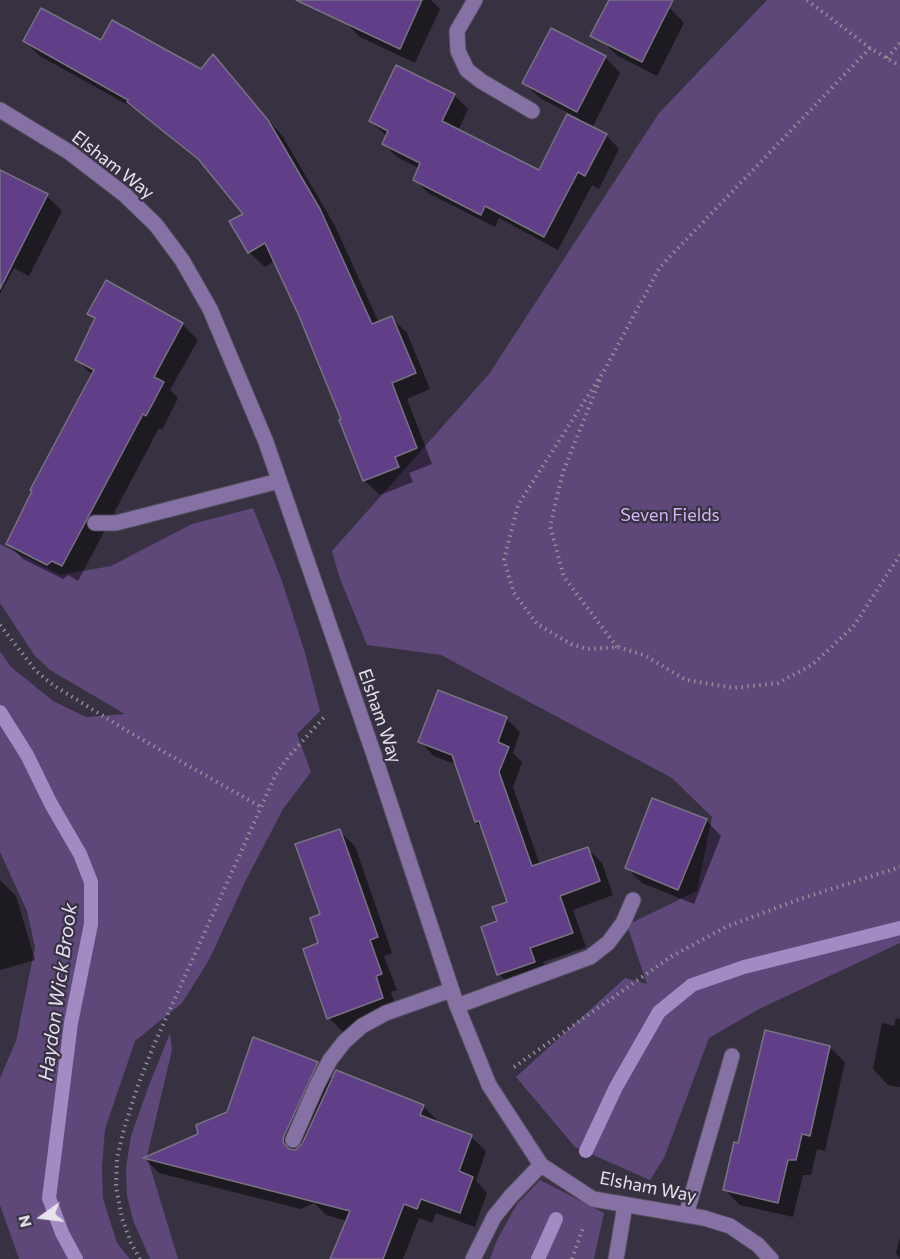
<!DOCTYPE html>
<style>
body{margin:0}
#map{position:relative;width:900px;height:1259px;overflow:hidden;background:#373141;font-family:Commissioner,sans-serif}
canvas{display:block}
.north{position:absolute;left:12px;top:1187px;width:60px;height:60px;-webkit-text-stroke:4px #373141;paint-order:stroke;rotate:256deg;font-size:16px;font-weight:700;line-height:24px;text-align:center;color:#e7e3ed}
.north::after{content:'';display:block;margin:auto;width:21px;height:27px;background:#e7e3ed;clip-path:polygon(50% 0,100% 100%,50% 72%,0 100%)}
</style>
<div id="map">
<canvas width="900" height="1259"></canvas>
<div class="north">N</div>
</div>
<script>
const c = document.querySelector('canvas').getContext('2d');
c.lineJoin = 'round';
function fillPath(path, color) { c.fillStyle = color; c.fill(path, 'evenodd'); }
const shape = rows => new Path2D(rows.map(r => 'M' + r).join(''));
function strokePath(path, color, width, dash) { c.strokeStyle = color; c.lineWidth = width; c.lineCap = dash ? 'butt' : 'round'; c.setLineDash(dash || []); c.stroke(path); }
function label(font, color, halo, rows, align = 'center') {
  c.font = font + ' Commissioner,sans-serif'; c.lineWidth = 4.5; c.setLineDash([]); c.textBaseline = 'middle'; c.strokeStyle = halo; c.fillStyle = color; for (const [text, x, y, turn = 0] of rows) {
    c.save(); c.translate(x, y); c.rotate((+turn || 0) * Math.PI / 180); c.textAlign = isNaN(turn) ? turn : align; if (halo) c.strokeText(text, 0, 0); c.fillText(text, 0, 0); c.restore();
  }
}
fillPath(shape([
 [767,0,900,0,900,943,759,1009,709,1038,664,1158,650,1180,575,1147,516,1077,625,978,647,984,627,925,697,891,712,817,672,778,441,655,367,645,339,576,332,551,489,374,659,113],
 [253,508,282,581,305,653,320,711,297,734,311,772,283,809,246,880,209,960,182,1003,135,1041,105,1129,102,1167,103,1198,110,1221,117,1243,130,1259,19,1259,0,1205,0,1078,16,1041,35,947,27,911,0,852,0,651,10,666,53,701,86,717,125,714,50,670,35,656,0,603,0,544,60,575,111,566,192,524],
 [170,1033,172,1050,147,1156,178,1259,150,1259,133,1220,127,1196,126,1168,131,1136,148,1088],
 [540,1180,604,1213,594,1259,490,1259,497,1240,517,1204]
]), '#5e487a');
fillPath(shape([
 [355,0,431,0,440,9,415,63,360,37,345,22],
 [623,0,655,0,669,7,684,23,657,76,618,56,602,41],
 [25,41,164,58,137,110,40,56],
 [213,56,228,71,283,137,335,226,379,323,392,318,407,333,430,389,407,399,432,464,409,473,413,482,380,495,364,480,343,420,275,261,265,267,249,252,245,214,208,169,174,141,159,126],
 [605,57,620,73,592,128,606,135,619,149,599,189,592,185,558,250,499,218,495,227,428,193,415,179,420,169,397,157,384,144,387,136,370,121,397,67,454,95,468,109,458,131,539,172,578,118,540,98,524,83],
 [0,172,47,196,62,211,29,276,14,268,0,294],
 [89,314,182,324,198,340,170,390,178,398,162,430,159,428,78,581,68,575,63,579,23,559,8,544,93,376,77,360,96,321],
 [506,718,520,732,513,753,522,762,513,787,540,865,588,849,602,863,613,895,573,910,586,947,543,962,548,976,513,988,499,974,499,922,508,903,483,829,476,822,457,765,434,756,420,742],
 [706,820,721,836,694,904,642,883,627,868],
 [339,831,355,846,392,953,384,956,397,990,391,992,398,1014,344,1033,329,1018,320,944,322,915],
 [0,880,16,896,35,960,0,970],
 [896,1018,900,1019,900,1087,888,1085,873,1069,882,1023,894,1026],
 [829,1047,845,1062,825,1151,817,1149,811,1175,803,1175,793,1217,740,1205,725,1190,740,1145],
 [317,1064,333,1080,423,1106,438,1121,437,1124,471,1137,486,1151,476,1181,487,1193,475,1227,436,1213,432,1223,419,1218,403,1259,331,1259,347,1221,326,1215,314,1203,301,1209,159,1173,145,1159,200,1135,228,1113],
 [900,1237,900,1258,896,1254]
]), '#0007');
strokePath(shape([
 [0,712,27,755,51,804,80,854,91,882,91,924,71,1023,49,1198,62,1233,76,1259],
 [586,1151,616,1087,659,1012,692,985,744,967,900,928],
 [538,1259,556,1219]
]), '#a28ac2', 14);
const building = shape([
 [296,0,422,0,400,49,296,0],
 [609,0,673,0,642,62,590,36,609,0],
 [41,8,101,40,112,20,201,69,213,54,268,120,320,209,372,324,392,316,416,373,392,383,417,448,395,457,399,467,363,481,339,420,341,419,299,316,265,243,248,253,229,221,243,214,199,160,127,102,128,100,23,41,41,8],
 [551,28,606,56,577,112,522,83,551,28],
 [396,65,455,94,442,121,539,170,567,114,607,134,585,176,578,172,544,237,485,206,481,215,413,180,420,163,382,144,388,131,369,121,396,65],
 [0,170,48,194,0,289,0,170],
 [106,280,183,323,154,377,164,382,146,416,143,414,62,566,52,561,47,565,6,544,32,491,30,490,94,370,75,360,95,318,87,314,106,280],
 [438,690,507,717,498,742,509,747,499,772,532,866,588,847,600,881,560,896,573,933,530,948,535,962,497,975,481,927,497,921,492,907,507,902,479,821,475,822,452,755,418,742,438,690],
 [652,798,707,819,678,890,625,868,652,798],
 [340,829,378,937,370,940,382,974,376,976,383,998,327,1019,303,949,318,943,310,918,320,914,295,844,340,829],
 [765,1030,830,1046,810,1136,802,1134,796,1160,788,1160,778,1203,723,1190,734,1142,738,1143,765,1030],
 [253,1037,318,1062,284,1136,283,1142,289,1149,295,1150,302,1144,336,1070,424,1105,420,1115,472,1135,459,1171,473,1177,460,1213,421,1199,417,1209,404,1204,383,1259,330,1259,350,1211,143,1158,198,1134,196,1125,227,1112,253,1037]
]);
fillPath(building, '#603f88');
strokePath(building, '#787283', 1.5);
const minor = shape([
 [475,0,457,31,458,51,467,70,481,81,532,111],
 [0,110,69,152,125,195,156,225,182,260,210,309,266,442,373,752,457,1006,489,1085,541,1165,593,1199,704,1218,730,1226,758,1245,771,1259],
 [95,523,116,523,279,481],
 [457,1006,590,957,608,943,623,923,633,900],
 [293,1140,317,1085,330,1060,344,1042,362,1026,386,1013,451,990],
 [686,1215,732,1056],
 [473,1259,494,1217,511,1196,541,1165],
 [616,1259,625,1205]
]);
strokePath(minor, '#534d5d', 17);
strokePath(shape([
 [807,0,870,48,900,66],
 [870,48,660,267,605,369,518,505,504,560,514,593,537,624,571,644,587,649,618,647,644,655,686,680,734,688,778,683,812,665,853,627,900,555],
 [887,58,900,43],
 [600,380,563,472,550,526,564,577,617,647],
 [0,625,36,671,53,685,129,732,261,807],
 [514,1067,672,956,726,927,800,899,900,867],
 [140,1259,131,1243,122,1218,116,1187,117,1158,124,1129,137,1088,153,1047,276,774,290,755,326,715],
 [572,1259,583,1228]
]), '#928d9a', 4, [1.5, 4.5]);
strokePath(minor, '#8671a5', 15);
label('18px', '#e7e3ed', '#373141', [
 ["Elsham Way",113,165,38],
 ["Elsham Way",380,716,71],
 ["Elsham Way",648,1187,11]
]);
label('18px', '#cfb6f4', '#373141', [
 ["Seven Fields",670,515]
]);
label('italic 20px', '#e6def3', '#373141', [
 ["Haydon Wick Brook",58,992,-82]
]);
</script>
